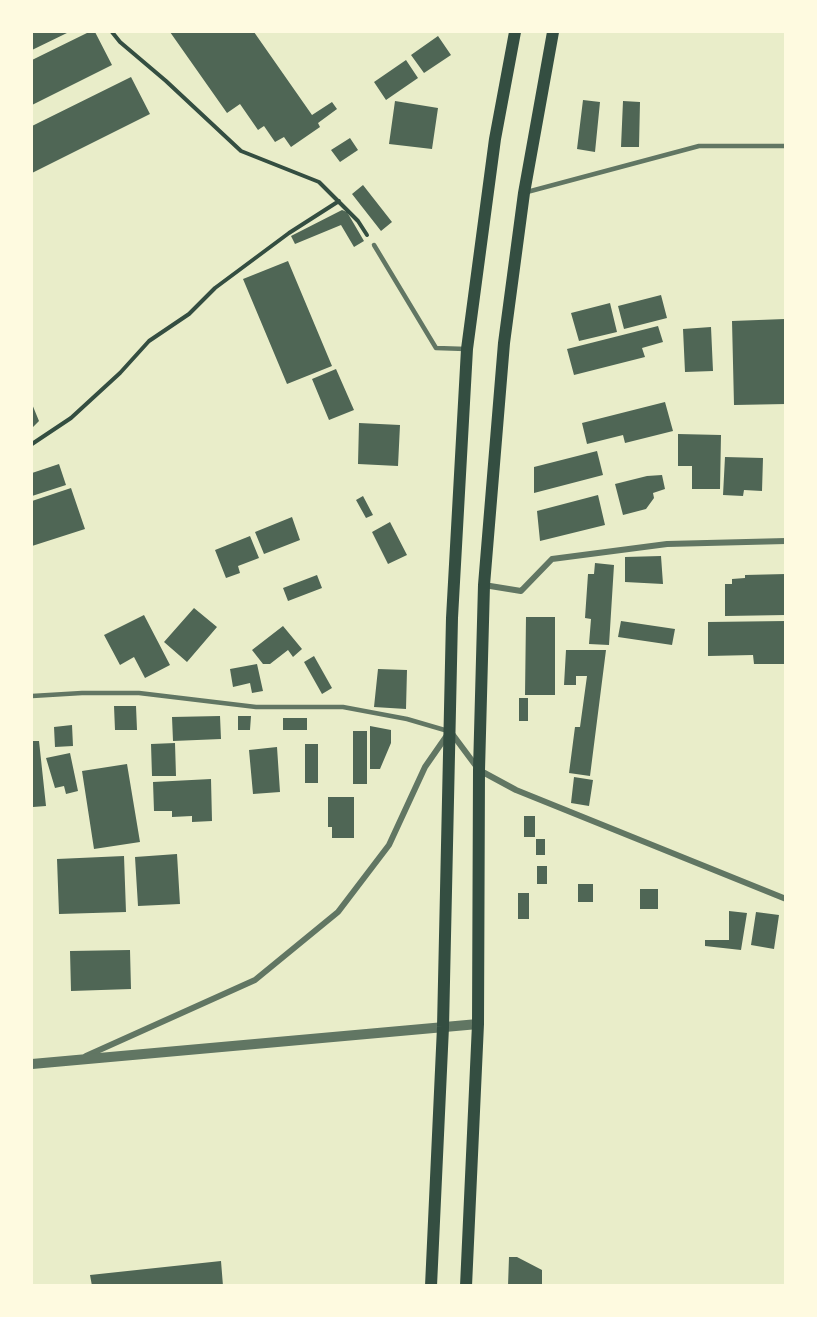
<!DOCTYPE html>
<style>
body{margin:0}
#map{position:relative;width:817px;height:1317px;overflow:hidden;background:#e9edc9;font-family:"Space Grotesk",sans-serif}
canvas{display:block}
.frame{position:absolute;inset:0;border:33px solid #fefae0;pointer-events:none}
</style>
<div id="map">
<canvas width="817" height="1317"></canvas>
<div class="frame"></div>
</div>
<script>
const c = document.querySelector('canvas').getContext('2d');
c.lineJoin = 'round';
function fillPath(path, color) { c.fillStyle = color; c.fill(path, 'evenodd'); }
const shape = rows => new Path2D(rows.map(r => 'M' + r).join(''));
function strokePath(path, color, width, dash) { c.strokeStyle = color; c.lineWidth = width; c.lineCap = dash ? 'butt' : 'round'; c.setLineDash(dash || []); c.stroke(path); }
fillPath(shape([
 [32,32,69,32,32,50],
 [89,32,95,32,112,65,32,105,32,60],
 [170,32,254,32,312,115,332,102,337,109,318,123,320,127,291,147,284,137,275,142,264,126,258,130,240,104,227,113],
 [438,36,451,55,424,73,411,55],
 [406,60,418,78,386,100,374,82],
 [131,77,150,114,32,173,32,126],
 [583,100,600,102,595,152,577,149],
 [395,101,438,108,432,149,389,144],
 [623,101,640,102,639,147,621,147],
 [350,138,358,150,340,162,331,150],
 [363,185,392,222,381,231,352,194],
 [342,210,347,212,364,241,354,247,341,225,295,244,291,236],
 [288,261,332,366,287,384,243,279],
 [661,295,667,318,624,329,618,306],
 [610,303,617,332,579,341,571,313],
 [785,319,786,404,734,405,732,321],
 [658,326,663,342,642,348,645,357,574,375,567,349],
 [711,327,713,371,685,372,683,329],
 [336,369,354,410,329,420,312,379],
 [665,402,673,431,625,443,623,435,587,444,582,423],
 [32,404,39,421,32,428],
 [359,423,400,425,398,466,358,464],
 [678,434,721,435,720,489,692,489,692,466,678,466],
 [597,451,603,475,534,493,534,467],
 [725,457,763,458,762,491,744,490,743,496,723,495],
 [59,464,66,485,32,496,32,473],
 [662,475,665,489,653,493,654,498,646,509,623,515,615,484,647,476],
 [71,488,85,529,32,546,32,501],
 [598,495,605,525,540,541,537,511],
 [363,496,373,515,366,518,356,500],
 [292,517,300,540,264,554,255,532],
 [390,522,407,555,388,564,372,532],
 [250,536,259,558,238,566,240,573,226,578,215,550],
 [661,556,663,584,625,582,625,557],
 [595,563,614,565,609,645,589,644,591,619,585,618,588,574,594,574],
 [786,574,786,615,725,616,725,584,732,584,732,579,745,578,745,575],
 [317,575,322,588,288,601,283,588],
 [194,608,217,627,187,662,164,642],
 [144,615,170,665,145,678,134,657,120,665,104,635],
 [526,617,555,617,555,695,525,695],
 [621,621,675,629,672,645,618,637],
 [786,621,786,664,754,664,753,655,708,656,708,622],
 [283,626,302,649,293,657,288,650,270,664,263,664,252,650],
 [566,650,606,650,590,776,569,773,575,727,580,727,587,676,576,676,576,685,564,685],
 [314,656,332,688,322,694,304,662],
 [257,664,263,691,252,693,250,683,233,687,230,669],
 [378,669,407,670,406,709,374,707],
 [519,698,528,698,528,721,519,721],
 [114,706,136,706,137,730,115,730],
 [220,716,221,739,173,741,172,717],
 [238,716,251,716,250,730,238,730],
 [283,718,307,718,307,730,283,730],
 [72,725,73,746,55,747,54,727],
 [370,726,391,730,391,743,380,769,370,769],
 [353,731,367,731,367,784,353,784],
 [32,741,39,741,46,806,33,807],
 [175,743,176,776,152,776,151,744],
 [305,744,318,744,318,783,305,783],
 [277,747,280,792,253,794,249,750],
 [70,753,78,791,66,794,64,786,55,788,46,758],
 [127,764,140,842,94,849,82,771],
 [574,777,593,780,589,806,571,803],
 [211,779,212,821,192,822,192,816,172,817,172,811,154,811,153,782],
 [328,797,354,797,354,838,332,838,332,827,328,827],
 [524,816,535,816,535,837,524,837],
 [536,839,545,839,545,855,536,855],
 [177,854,180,904,138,906,135,857],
 [124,856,126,912,59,914,57,859],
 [537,866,547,866,547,884,537,884],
 [578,884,593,884,593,902,578,902],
 [640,889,658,889,658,909,640,909],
 [518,893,529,893,529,919,518,919],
 [729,911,747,913,741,950,705,946,705,940,729,940],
 [756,912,779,915,774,949,751,945],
 [130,950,131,989,71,991,70,951],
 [509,1257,517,1257,542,1270,542,1286,508,1286],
 [221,1261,223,1286,92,1286,90,1275]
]), '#4f6655');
strokePath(shape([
 [112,32,120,42,166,81,241,151,319,182,358,221,367,235],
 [32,444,71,418,120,373,149,341,189,314,215,288,289,233,339,201]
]), '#344e41', 4);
strokePath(shape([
 [527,192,699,146,786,146],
 [374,245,436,348,466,349],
 [32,696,82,693,139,693,256,707,343,707,407,719,448,731]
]), '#617663', 4.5);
strokePath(shape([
 [484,585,521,591,552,559,667,544,786,541],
 [86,1056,255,980,338,912,389,845,425,767,450,731,479,770,516,790,786,899]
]), '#617663', 6);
strokePath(shape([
 [32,1064,478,1024]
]), '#617663', 10);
strokePath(shape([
 [431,1286,443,1027,452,618,467,349,495,139,515,32],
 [466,1286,478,1024,479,770,484,585,504,343,524,193,553,32]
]), '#344e41', 12);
</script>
